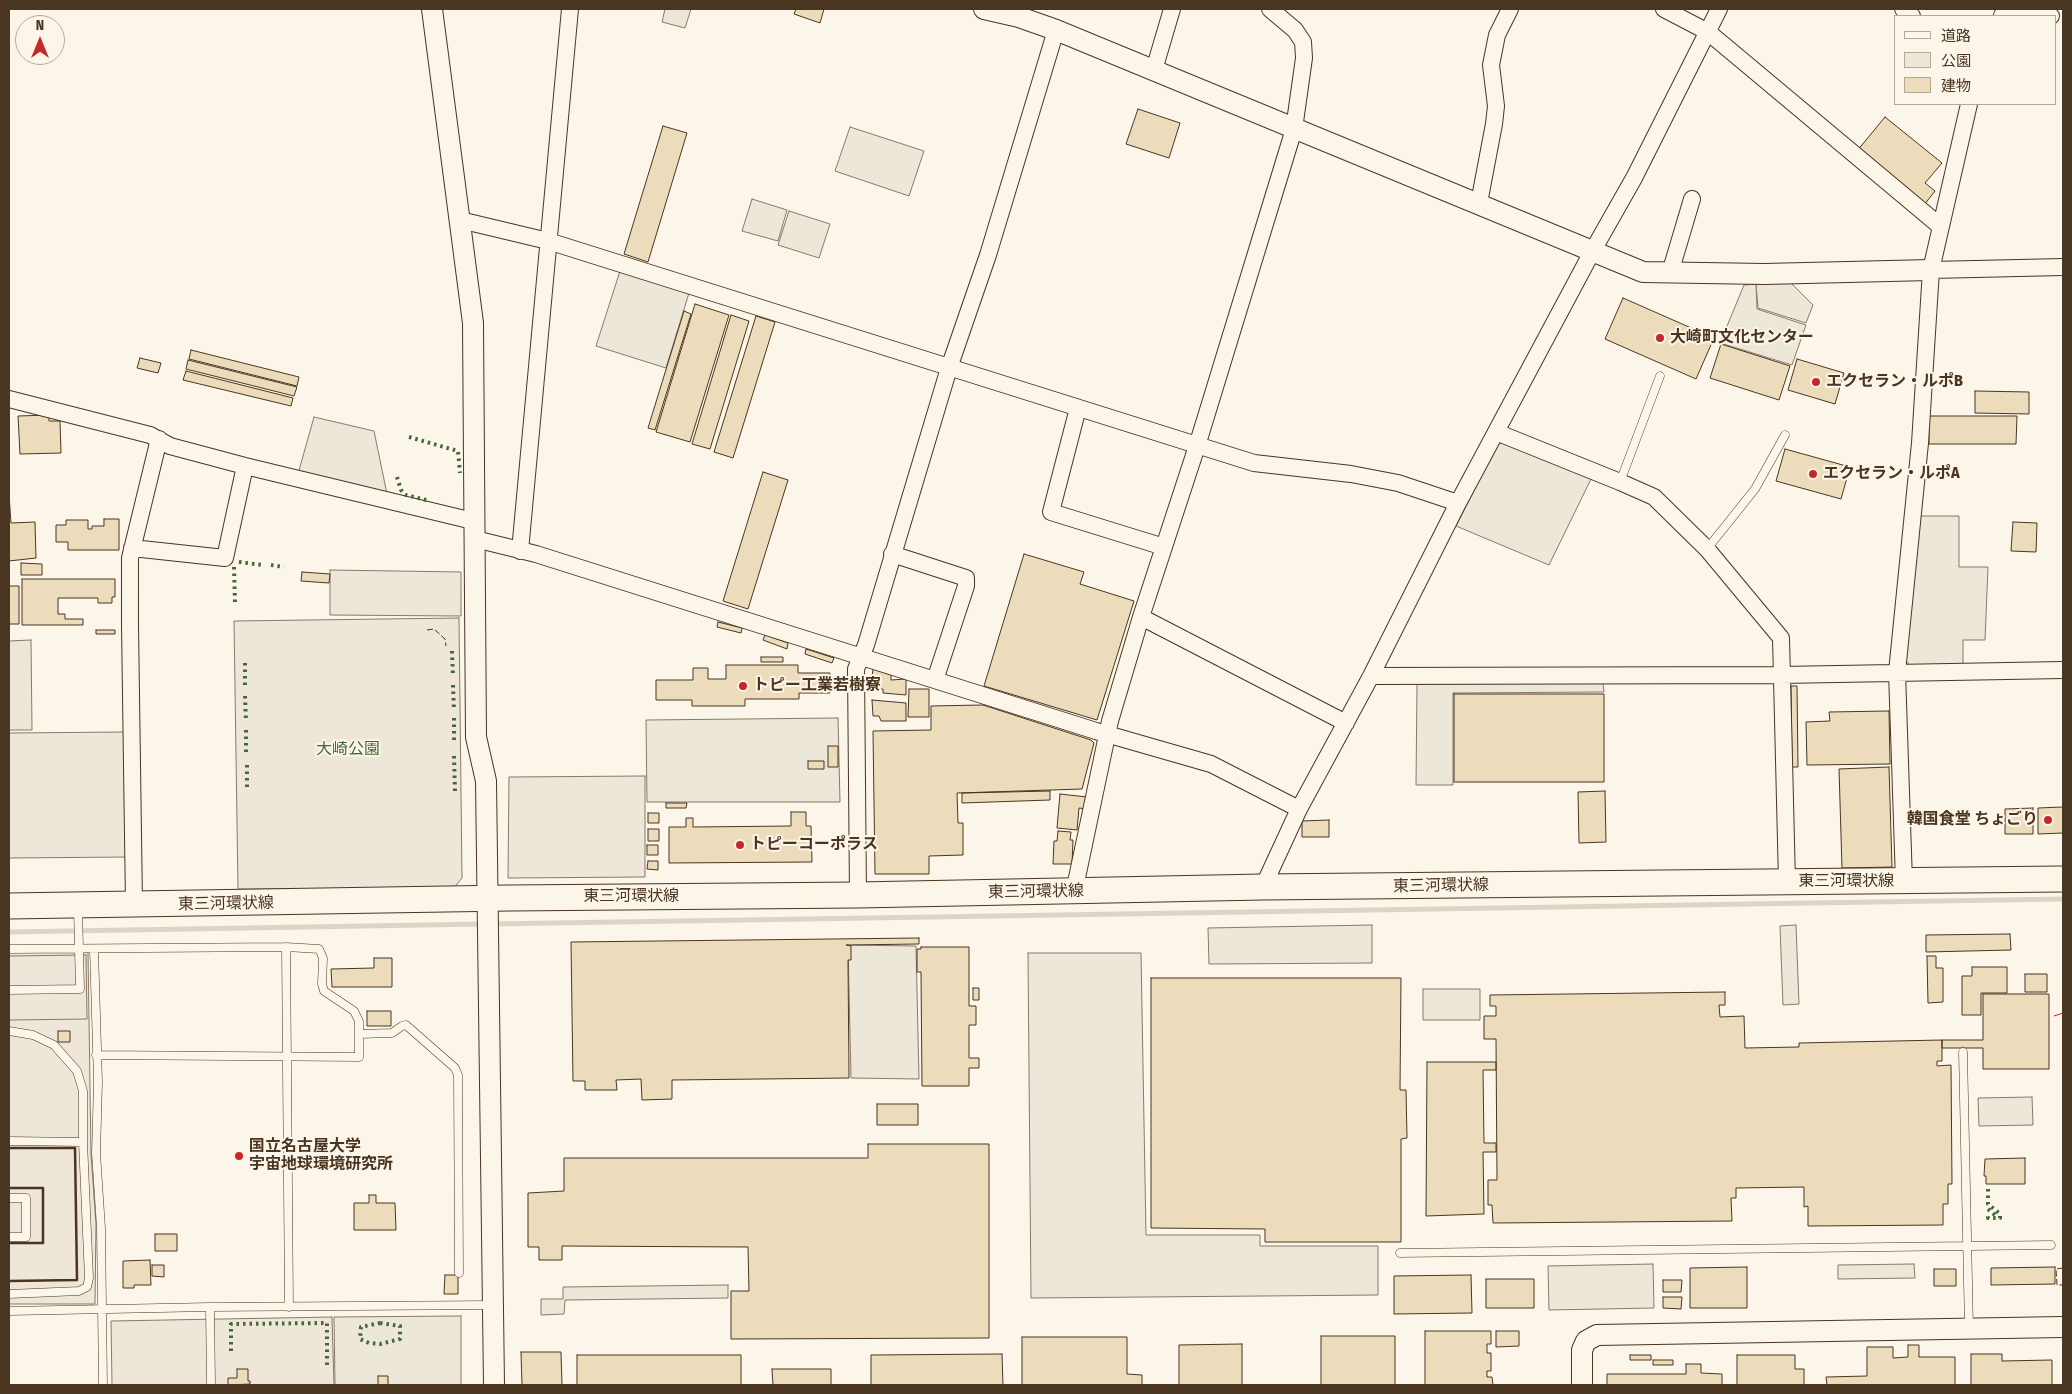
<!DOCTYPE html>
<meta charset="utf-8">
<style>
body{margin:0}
#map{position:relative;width:2072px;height:1394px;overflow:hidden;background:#fbf6e9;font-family:"Fira Sans Condensed","Noto Sans JP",sans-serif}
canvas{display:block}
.frame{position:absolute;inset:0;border:10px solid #4a3520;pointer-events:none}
.legend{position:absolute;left:1894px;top:15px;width:162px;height:90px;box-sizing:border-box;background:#fbf6e9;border:1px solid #b4a999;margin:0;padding:6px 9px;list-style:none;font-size:15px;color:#4a3520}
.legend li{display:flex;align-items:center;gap:10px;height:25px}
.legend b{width:25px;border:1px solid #b4a999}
.north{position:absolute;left:15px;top:15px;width:50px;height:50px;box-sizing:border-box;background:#fbf6e9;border:1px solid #b4a999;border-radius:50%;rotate:0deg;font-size:14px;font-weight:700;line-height:20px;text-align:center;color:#4a3520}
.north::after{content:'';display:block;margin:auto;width:18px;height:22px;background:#c62828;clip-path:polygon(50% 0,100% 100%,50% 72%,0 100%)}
</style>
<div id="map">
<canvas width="2072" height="1394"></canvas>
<div class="frame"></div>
<ul class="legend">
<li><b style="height:6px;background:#fbf6e9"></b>道路</li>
<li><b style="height:14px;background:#ede6d9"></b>公園</li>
<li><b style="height:14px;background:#ecdcbc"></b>建物</li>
</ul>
<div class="north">N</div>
</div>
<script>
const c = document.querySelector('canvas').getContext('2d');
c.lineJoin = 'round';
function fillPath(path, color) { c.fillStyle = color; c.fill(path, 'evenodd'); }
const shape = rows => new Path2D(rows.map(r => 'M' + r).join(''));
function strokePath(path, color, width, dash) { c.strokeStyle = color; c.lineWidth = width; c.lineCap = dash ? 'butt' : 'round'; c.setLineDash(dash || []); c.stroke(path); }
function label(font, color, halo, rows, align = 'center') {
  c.font = font + ' "Fira Sans Condensed","Noto Sans JP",sans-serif'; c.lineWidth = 4; c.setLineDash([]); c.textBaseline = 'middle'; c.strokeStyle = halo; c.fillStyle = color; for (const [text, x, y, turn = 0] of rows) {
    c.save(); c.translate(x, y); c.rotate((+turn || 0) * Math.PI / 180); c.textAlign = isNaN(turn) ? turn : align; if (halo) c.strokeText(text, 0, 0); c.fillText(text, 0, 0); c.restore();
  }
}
const green = shape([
 [1791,283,1813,305,1806,323,1758,308,1756,284,1791,283],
 [459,618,462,878,453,889,238,889,234,621,459,618],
 [645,776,645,877,508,878,509,777,645,776],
 [9,952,88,952,91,1155,96,1224,95,1304,9,1304,9,952],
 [332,1317,334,1385,112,1385,111,1321,332,1317]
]);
fillPath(green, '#ede6d9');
strokePath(green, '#887966', 1);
const parking = shape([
 [665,9,691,9,685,28,662,22,665,9],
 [850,127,924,151,909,196,835,171,850,127],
 [752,199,787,210,778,241,742,231,752,199],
 [789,211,830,224,819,258,778,245,789,211],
 [620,271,689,293,666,368,596,346,620,271],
 [1756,284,1757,309,1806,325,1792,365,1720,343,1744,285,1756,284],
 [314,417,374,431,387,494,298,474,314,417],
 [1503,442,1591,479,1549,565,1456,526,1497,445,1503,442],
 [1918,516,1959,516,1959,567,1988,567,1985,640,1963,640,1963,665,1910,665,1905,660,1918,516],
 [330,570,461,572,461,616,330,615,330,570],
 [31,640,32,730,9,730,9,641,31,640],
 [1603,683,1604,692,1453,693,1453,785,1416,785,1417,684,1603,683],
 [838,718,840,802,647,802,646,720,838,718],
 [126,732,128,857,9,858,9,733,126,732],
 [1372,925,1372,963,1209,964,1208,928,1372,925],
 [1796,925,1799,1004,1783,1005,1780,926,1796,925],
 [848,945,916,946,919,1079,851,1078,848,945],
 [1028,953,1141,953,1146,1235,1260,1235,1260,1246,1378,1246,1378,1295,1031,1298,1028,953],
 [86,955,87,1019,9,1020,9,956,86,955],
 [1423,989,1480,989,1480,1020,1423,1020,1423,989],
 [2032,1097,2033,1125,1979,1126,1978,1098,2032,1097],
 [1653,1264,1654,1308,1549,1310,1548,1266,1653,1264],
 [1914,1264,1915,1278,1838,1279,1838,1265,1914,1264],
 [728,1285,728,1298,565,1300,564,1314,541,1315,541,1299,563,1299,563,1287,728,1285],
 [461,1316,461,1385,335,1385,334,1317,461,1316]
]);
fillPath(parking, '#ede7d9');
strokePath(parking, '#887966', 1);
strokePath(shape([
 [491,924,2063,899],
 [9,932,483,924]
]), '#dcd4c6', 5);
const building = shape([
 [796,9,824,9,820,23,794,14,796,9],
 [1138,109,1180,123,1169,158,1126,144,1138,109],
 [1885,117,1942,163,1925,183,1935,191,1924,205,1857,151,1885,117],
 [663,126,687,133,648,262,624,254,663,126],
 [1623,298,1714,338,1696,379,1605,339,1623,298],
 [695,304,729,315,690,442,656,432,695,304],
 [684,311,691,314,655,430,648,428,684,311],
 [731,315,749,321,710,449,692,444,731,315],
 [756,316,775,322,733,458,714,452,756,316],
 [1721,344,1790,366,1779,400,1710,378,1721,344],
 [191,350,299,377,297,386,189,359,191,350],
 [140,358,161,363,158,373,137,368,140,358],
 [1797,359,1844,373,1835,404,1788,390,1797,359],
 [188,360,297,387,294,396,186,369,188,360],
 [186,371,293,398,291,406,183,380,186,371],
 [1975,391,2029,392,2029,414,1975,413,1975,391],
 [49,415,49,421,60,421,61,453,20,454,18,416,49,415],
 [1929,416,2017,416,2016,444,1929,444,1929,416],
 [1785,449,1850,467,1841,499,1776,481,1785,449],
 [763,472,788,480,748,609,723,601,763,472],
 [9,494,11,523,35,522,36,558,9,561,9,494],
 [104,519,119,519,119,550,68,550,68,542,56,542,56,525,66,525,66,520,88,520,88,529,92,529,92,526,104,526,104,519],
 [2013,522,2037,523,2036,552,2011,551,2013,522],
 [1024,554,1084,572,1080,584,1134,601,1097,720,984,686,1024,554],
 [21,563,42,564,42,575,21,575,21,563],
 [302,572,330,574,329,583,301,581,302,572],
 [22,579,115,579,115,597,112,597,112,603,98,603,98,598,58,598,58,614,65,614,65,619,83,619,83,625,22,625,22,579],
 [9,586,19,586,19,624,9,624,9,586],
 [718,622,742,628,741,633,717,627,718,622],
 [96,630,115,630,115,634,96,634,96,630],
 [765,635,788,643,787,649,763,640,765,635],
 [806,649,834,658,832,663,805,654,806,649],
 [761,657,783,657,783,662,761,662,761,657],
 [726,665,798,665,798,673,830,673,830,693,799,693,799,699,745,699,745,706,692,706,692,700,656,700,656,680,693,680,693,668,708,668,708,679,726,679,726,665],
 [873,669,891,675,891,680,906,679,906,695,883,693,883,689,874,689,874,685,871,685,873,669],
 [1791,686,1797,686,1798,767,1792,767,1791,686],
 [909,689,929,689,929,717,908,717,909,689],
 [1454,694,1604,694,1604,782,1454,782,1454,694],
 [872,700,906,703,906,721,881,721,879,716,873,716,872,700],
 [983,705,1091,740,1094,743,1082,789,957,793,958,823,963,823,963,855,929,856,929,874,875,874,873,731,931,730,931,706,983,705],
 [1889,711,1890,764,1807,765,1806,722,1830,721,1829,712,1889,711],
 [828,746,838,746,838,767,828,767,828,746],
 [808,761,824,761,824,769,808,769,808,761],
 [1889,767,1892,867,1842,868,1839,769,1889,767],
 [1050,791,1050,800,962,803,962,793,1050,791],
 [1605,791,1606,842,1579,843,1578,792,1605,791],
 [1060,794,1087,797,1086,809,1079,808,1077,830,1057,828,1060,794],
 [666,803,687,803,686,808,666,808,666,803],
 [2063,807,2063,833,2038,834,2038,808,2063,807],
 [2033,808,2033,834,2005,834,2005,809,2033,808],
 [791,812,806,812,806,826,811,826,812,862,669,863,669,827,686,827,686,818,693,818,693,827,791,826,791,812],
 [648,813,659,813,659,823,648,823,648,813],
 [1329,820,1329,837,1302,837,1302,821,1329,820],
 [648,829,659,829,659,841,648,841,648,829],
 [1058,831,1071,832,1070,840,1073,840,1072,864,1053,864,1054,841,1057,841,1058,831],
 [647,845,658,845,658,855,647,855,647,845],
 [648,861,658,861,658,870,647,869,648,861],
 [2010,934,2011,950,1926,952,1926,935,2010,934],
 [919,938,919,944,846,945,851,946,851,960,848,960,849,1078,672,1080,672,1099,642,1100,641,1079,616,1080,617,1090,585,1090,585,1081,573,1081,571,942,919,938],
 [921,947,969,947,969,1006,976,1006,976,1025,969,1025,969,1058,979,1058,979,1068,969,1068,969,1086,922,1086,921,972,917,972,917,949,921,949,921,947],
 [1927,956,1936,956,1936,968,1943,968,1943,1002,1928,1003,1927,956],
 [374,958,392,958,392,987,332,987,331,969,374,968,374,958],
 [1972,967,2007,967,2007,993,1981,993,1981,1015,1962,1015,1962,976,1972,976,1972,967],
 [2025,974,2047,974,2047,992,2025,992,2025,974],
 [1151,978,1401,978,1400,1090,1406,1090,1407,1138,1401,1139,1401,1242,1265,1242,1265,1229,1151,1228,1151,978],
 [973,988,979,988,979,1000,973,1000,973,988],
 [1725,992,1725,1005,1719,1005,1720,1017,1744,1016,1745,1048,1799,1047,1799,1043,1942,1040,1942,1061,1937,1061,1937,1066,1951,1065,1952,1184,1948,1184,1948,1204,1943,1204,1943,1225,1808,1226,1808,1206,1804,1207,1804,1187,1736,1188,1736,1198,1731,1198,1732,1221,1493,1223,1492,1205,1488,1205,1488,1180,1497,1180,1496,1039,1484,1039,1484,1016,1496,1016,1496,1006,1490,1006,1490,995,1725,992],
 [1983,994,2049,994,2049,1069,1983,1069,1983,1048,1942,1048,1942,1040,1983,1040,1983,994],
 [367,1011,391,1011,391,1026,367,1026,367,1011],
 [58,1031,70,1031,70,1042,58,1042,58,1031],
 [1427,1062,1496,1062,1496,1070,1483,1070,1484,1143,1496,1143,1496,1152,1483,1152,1484,1214,1426,1216,1427,1062],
 [877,1104,918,1104,918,1125,877,1125,877,1104],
 [868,1144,989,1144,989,1338,731,1339,731,1291,749,1291,748,1247,562,1246,562,1260,539,1260,539,1247,528,1247,528,1193,564,1191,564,1158,868,1158,868,1144],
 [2025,1158,2025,1184,1986,1184,1986,1176,1984,1176,1985,1159,2025,1158],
 [369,1195,376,1195,376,1203,395,1203,396,1230,354,1230,354,1203,369,1203,369,1195],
 [155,1234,177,1234,177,1251,155,1251,155,1234],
 [150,1260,151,1285,134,1285,134,1288,123,1288,123,1261,150,1260],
 [152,1265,164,1265,164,1277,152,1276,152,1265],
 [1747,1267,1747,1308,1690,1308,1690,1268,1747,1267],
 [2055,1267,2055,1284,1991,1285,1991,1268,2055,1267],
 [1934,1269,1956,1269,1956,1286,1934,1286,1934,1269],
 [445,1275,458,1275,458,1294,444,1294,445,1275],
 [1471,1275,1472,1313,1394,1314,1394,1276,1471,1275],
 [1486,1279,1534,1279,1534,1308,1486,1308,1486,1279],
 [1663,1280,1682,1280,1681,1292,1663,1292,1663,1280],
 [1663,1297,1682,1297,1681,1309,1663,1308,1663,1297],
 [1425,1331,1491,1331,1491,1344,1487,1344,1487,1353,1491,1353,1491,1371,1487,1371,1487,1377,1492,1377,1493,1385,1425,1385,1425,1331],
 [1496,1331,1519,1331,1519,1346,1496,1347,1496,1331],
 [1321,1336,1395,1336,1395,1385,1321,1385,1321,1336],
 [1022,1337,1127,1337,1127,1374,1142,1375,1142,1385,1022,1385,1022,1337],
 [1242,1344,1242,1385,1179,1385,1179,1345,1242,1344],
 [1908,1345,1919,1345,1919,1357,1955,1357,1955,1385,1827,1385,1826,1377,1867,1376,1867,1347,1893,1347,1893,1358,1908,1357,1908,1345],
 [521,1352,561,1352,562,1385,522,1385,521,1352],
 [1002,1354,1003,1385,871,1385,871,1355,1002,1354],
 [1971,1354,2002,1354,2002,1361,2052,1360,2052,1385,1971,1385,1971,1354],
 [577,1355,741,1355,741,1385,577,1385,577,1355],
 [1630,1355,1651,1355,1651,1360,1630,1360,1630,1355],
 [1737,1355,1795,1355,1795,1369,1804,1369,1804,1385,1737,1385,1737,1355],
 [1653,1360,1673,1360,1673,1365,1653,1365,1653,1360],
 [1686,1364,1701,1364,1701,1373,1722,1374,1722,1385,1607,1385,1607,1374,1686,1374,1686,1364],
 [237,1369,248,1369,248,1381,250,1381,250,1384,228,1385,228,1378,237,1378,237,1369],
 [772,1369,831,1369,831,1385,773,1385,772,1369],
 [378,1376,388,1376,388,1385,378,1385,378,1376]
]);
fillPath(building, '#ecdcbc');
strokePath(building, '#4a3520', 1);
const service = shape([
 [1620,482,1660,376],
 [1707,549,1755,489,1785,435],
 [286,947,289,1307],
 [9,949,286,947,319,949,323,958,322,984,324,991,354,1011,359,1021,359,1057,96,1055],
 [94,949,98,1082,96,1153,101,1228,103,1385],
 [9,990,80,989,78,908],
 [9,1031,33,1035,54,1045,77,1071,83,1091,83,1142,89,1278,87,1287,79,1291,9,1294],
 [359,1034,392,1033,402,1026,406,1025,455,1068,458,1075,459,1273],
 [1963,1052,1969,1328],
 [9,1141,83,1142],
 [9,1198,26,1198,26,1237,9,1237],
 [1400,1253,2051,1245],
 [210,1307,211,1385],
 [9,1311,210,1307,493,1305]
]);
const minor = shape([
 [1664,9,1708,32,1940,226],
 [1903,9,1912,16],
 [2002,15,2051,16],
 [1154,70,1172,9],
 [1479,203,1494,124,1496,106,1491,65,1497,35,1510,9],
 [460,220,548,241,1254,463,1351,474,1398,483,1458,503],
 [1931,270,2063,267],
 [1670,273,1692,199],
 [9,399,150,435,170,446,245,466,473,521],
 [1078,408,1051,512,1164,547],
 [1496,432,1620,482,1654,497,1707,549,1781,638,1787,882],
 [475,539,536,554,1096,731,1211,764,1299,809],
 [132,548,225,558,245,466],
 [520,551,570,9],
 [892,554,966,578,966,586,935,680],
 [1141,617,1346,723],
 [1371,676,1781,675,2063,670],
 [1904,882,1897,672,1920,443,1931,270,1969,104],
 [1263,887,1299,809,1371,676,1458,503,1592,252,1634,178,1719,9],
 [1074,892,1110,721,1141,617,1197,446,1294,129,1304,58,1303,42,1295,30,1270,9],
 [858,895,856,669,866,645,949,368,988,255,1056,30],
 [134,905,130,625,130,558,159,439]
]);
const tertiary = shape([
 [432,9,473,323,476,737,486,781,494,1385],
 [984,9,1019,17,1056,30,1643,272,1764,274,1931,270],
 [1582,1385,1582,1350,1586,1341,1597,1335,2063,1327]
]);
const primary = shape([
 [9,906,509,898,858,895,1263,887,2063,879]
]);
strokePath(service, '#4a3520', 9);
strokePath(minor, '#4a3520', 18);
strokePath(tertiary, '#4a3520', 22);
strokePath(primary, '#4a3520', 27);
strokePath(service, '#fbf6e9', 8);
strokePath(minor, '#fbf6e9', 16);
strokePath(tertiary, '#fbf6e9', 20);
strokePath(primary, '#fbf6e9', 25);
strokePath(shape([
 [409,437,458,451,460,473],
 [397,477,401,490,406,495,430,501],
 [239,562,263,565],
 [271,565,284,567],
 [234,567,235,603],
 [452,651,453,676],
 [245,663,245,688],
 [453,685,454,711],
 [245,696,246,721],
 [454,718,454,743],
 [246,730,246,756],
 [454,756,455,791],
 [247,765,247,791],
 [1988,1189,1988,1204,2000,1214,2000,1218,1988,1218,1988,1216],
 [1988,1209,1995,1215],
 [380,1323,400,1326,400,1339,380,1344,369,1343,360,1339,361,1327,380,1323],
 [231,1351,231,1324,327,1323,327,1365]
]), '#436837', 4, [2.5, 4]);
strokePath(shape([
 [427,630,434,629,445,639,446,646],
 [2063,1268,2056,1269,2057,1285,2063,1285]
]), '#4a3520', 1, [6, 2.5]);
strokePath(shape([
 [9,1148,75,1148,77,1280,9,1281],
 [9,1188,43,1188,43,1243,9,1243]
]), '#4a3520', 2.5);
strokePath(shape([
 [2054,1016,2063,1013]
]), '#c62828', 1, [18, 4, 2.5, 4]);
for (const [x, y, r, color] of [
 [1660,338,5,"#c62828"],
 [1816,382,5,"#c62828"],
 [1813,474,5,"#c62828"],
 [743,686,5,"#c62828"],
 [2048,820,5,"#c62828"],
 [740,845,5,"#c62828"],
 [239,1156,5,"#c62828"]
]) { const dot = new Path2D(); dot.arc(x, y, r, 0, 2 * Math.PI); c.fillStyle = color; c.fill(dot); strokePath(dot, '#fbf6e9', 2); }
label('bold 16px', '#4a3520', '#fbf6e9', [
 ["大崎町文化センター",1670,338],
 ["エクセラン・ルポB",1826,382],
 ["エクセラン・ルポA",1823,474],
 ["トピー工業若樹寮",753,686],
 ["韓国食堂 ちょごり",2038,820,"right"],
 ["トピーコーポラス",750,845],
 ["国立名古屋大学",249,1147],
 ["宇宙地球環境研究所",249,1165]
], 'left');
label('16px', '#436837', '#fbf6e9', [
 ["大崎公園",348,750]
]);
label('16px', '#4a3520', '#fbf6e9', [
 ["東三河環状線",1846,882],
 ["東三河環状線",1441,886,-1],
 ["東三河環状線",1036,892,-1],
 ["東三河環状線",631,897],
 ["東三河環状線",226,904,-1]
]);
</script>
